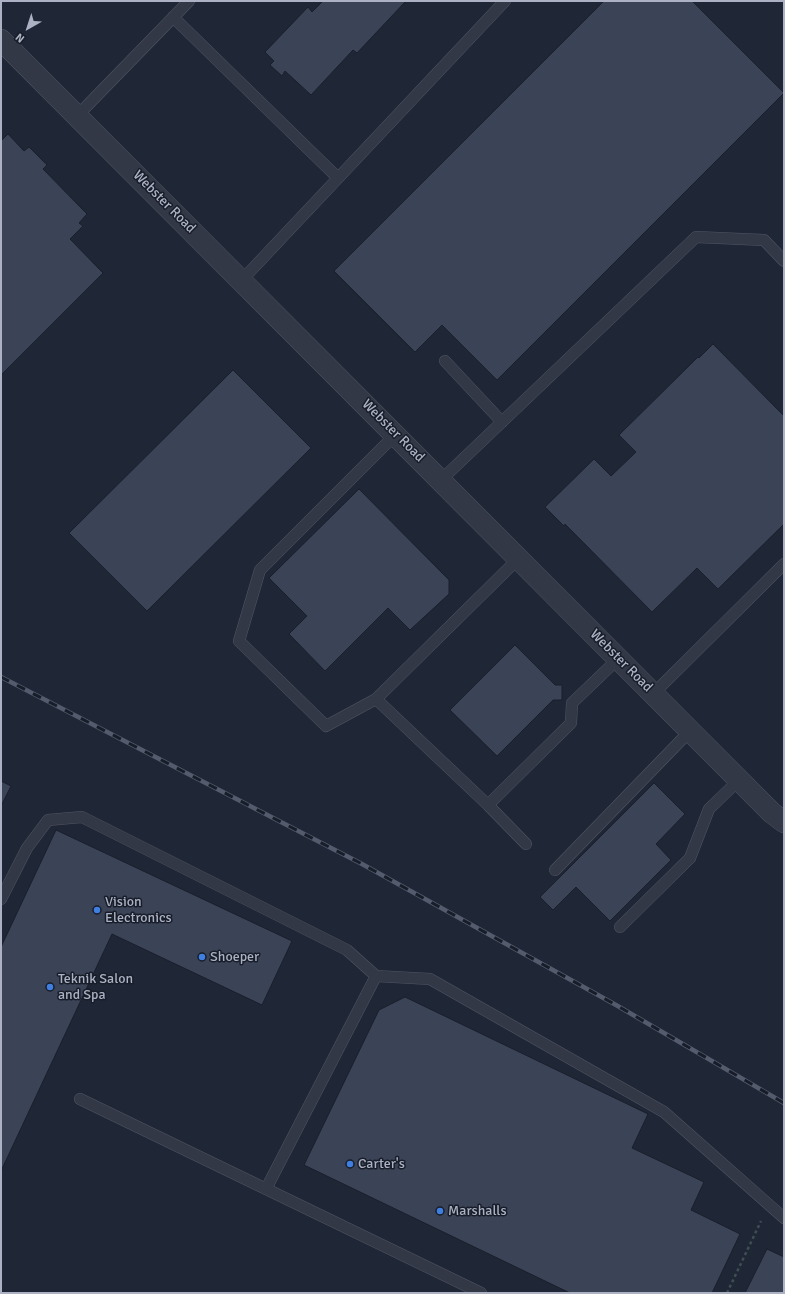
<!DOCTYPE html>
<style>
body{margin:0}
#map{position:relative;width:785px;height:1294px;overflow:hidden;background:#1f2635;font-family:Signika,sans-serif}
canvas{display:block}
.frame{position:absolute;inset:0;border:2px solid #acb2c3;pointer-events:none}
.north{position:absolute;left:8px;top:8px;width:40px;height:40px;-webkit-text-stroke:3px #181d2a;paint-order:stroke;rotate:219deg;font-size:11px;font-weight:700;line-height:16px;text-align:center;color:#acb2c3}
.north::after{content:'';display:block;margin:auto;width:14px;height:18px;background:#acb2c3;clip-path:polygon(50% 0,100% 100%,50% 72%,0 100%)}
</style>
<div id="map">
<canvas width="785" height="1294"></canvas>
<div class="frame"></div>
<div class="north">N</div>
</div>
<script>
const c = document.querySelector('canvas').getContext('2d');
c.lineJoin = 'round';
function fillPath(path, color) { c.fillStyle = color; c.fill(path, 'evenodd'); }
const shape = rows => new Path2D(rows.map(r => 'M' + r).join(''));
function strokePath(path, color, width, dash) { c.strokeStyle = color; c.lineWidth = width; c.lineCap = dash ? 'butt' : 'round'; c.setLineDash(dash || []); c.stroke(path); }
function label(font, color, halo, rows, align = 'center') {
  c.font = font + ' Signika,sans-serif'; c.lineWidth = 3; c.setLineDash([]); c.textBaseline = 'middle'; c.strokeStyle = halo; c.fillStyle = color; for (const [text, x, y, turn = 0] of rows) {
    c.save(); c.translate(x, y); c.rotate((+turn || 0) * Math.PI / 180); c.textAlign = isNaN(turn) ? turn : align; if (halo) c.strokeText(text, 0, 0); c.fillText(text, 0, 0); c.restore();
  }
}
const building = shape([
 [323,1,406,1,357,53,353,50,311,95,285,71,282,76,270,65,274,61,265,52,308,7,312,12,323,1],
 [604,1,692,1,784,93,497,380,442,325,415,352,334,271,604,1],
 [8,134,24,151,29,147,47,165,43,169,87,214,79,223,83,226,70,239,103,273,1,375,1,141,8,134],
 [713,344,784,416,784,524,718,589,697,568,652,612,565,524,564,526,545,507,594,459,611,476,636,452,619,435,698,357,699,358,713,344],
 [233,370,311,448,147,611,69,533,233,370],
 [359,489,449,580,449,594,410,630,388,608,325,671,289,634,307,616,269,578,359,489],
 [515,645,555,685,562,685,562,700,553,700,497,756,450,710,515,645],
 [1,781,11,786,1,806,1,781],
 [654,783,685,814,656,844,671,860,610,921,576,887,553,910,540,897,654,783],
 [56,830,292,941,262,1005,112,934,1,1171,1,947,56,830],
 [405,997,648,1114,632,1148,704,1182,691,1210,740,1234,712,1293,570,1293,304,1165,379,1010,405,997],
 [767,1249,784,1257,784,1293,745,1293,767,1249]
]);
fillPath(building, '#3b4356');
strokePath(building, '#1a1f2c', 1);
const lane = shape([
 [173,17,338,178],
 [77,116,189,1],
 [242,280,505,1],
 [445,361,502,422],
 [441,480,696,237,764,240,784,261],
 [519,558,376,699,488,805,571,723,572,703,619,658],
 [654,693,784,564],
 [376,699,326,726,239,641,260,570,396,434],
 [488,805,526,844],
 [555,870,691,730],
 [1,899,27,848,48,820,82,817,347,950,376,976,430,979,664,1112,784,1218],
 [620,927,690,858,709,809,739,780],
 [80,1099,481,1293],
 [266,1189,376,976]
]);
const street = shape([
 [1,40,772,813,784,822]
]);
strokePath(lane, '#505564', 12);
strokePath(street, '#505564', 22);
strokePath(shape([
 [727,1293,761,1221]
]), '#3f4e54', 2.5, [3, 3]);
strokePath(lane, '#333846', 11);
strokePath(street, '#333846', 21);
const rail = shape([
 [1,677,362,864,616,1005,784,1103]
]);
strokePath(rail, '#545b6d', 4.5);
strokePath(rail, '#181d2a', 3, [9]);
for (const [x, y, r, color] of [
 [97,910,4,"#3f7fe0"],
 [202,957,4,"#3f7fe0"],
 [50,987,4,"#3f7fe0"],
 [350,1164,4,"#3f7fe0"],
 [440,1211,4,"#3f7fe0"]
]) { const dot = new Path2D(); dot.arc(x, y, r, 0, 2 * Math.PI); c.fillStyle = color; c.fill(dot); strokePath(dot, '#181d2a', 1.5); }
label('14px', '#acb2c3', '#181d2a', [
 ["Webster Road",164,202,45],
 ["Webster Road",393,431,45],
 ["Webster Road",621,661,45]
]);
label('14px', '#acb2c3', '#181d2a', [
 ["Vision",105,902],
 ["Electronics",105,918],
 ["Shoeper",210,957],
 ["Teknik Salon",58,979],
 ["and Spa",58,995],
 ["Carter's",358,1164],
 ["Marshalls",448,1211]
], 'left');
</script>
